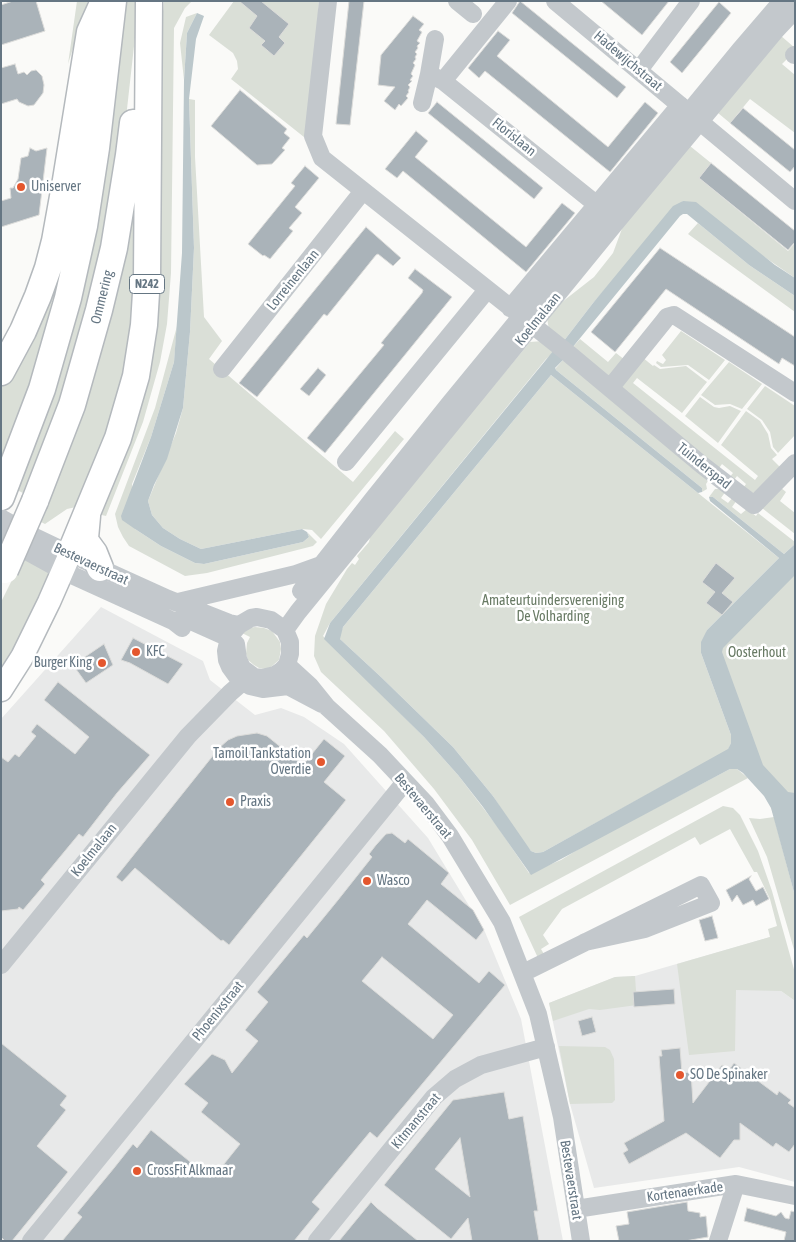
<!DOCTYPE html>
<style>
body{margin:0}
#map{position:relative;width:796px;height:1242px;overflow:hidden;background:#fafaf8;font-family:"Asap Condensed",sans-serif}
canvas{display:block}
.frame{position:absolute;inset:0;border:2px solid #657683;pointer-events:none}
</style>
<div id="map">
<canvas width="796" height="1242"></canvas>
<div class="frame"></div>
</div>
<script>
const c = document.querySelector('canvas').getContext('2d');
c.lineJoin = 'round';
function fillPath(path, color) { c.fillStyle = color; c.fill(path, 'evenodd'); }
const shape = rows => new Path2D(rows.map(r => 'M' + r).join(''));
function strokePath(path, color, width, dash) { c.strokeStyle = color; c.lineWidth = width; c.lineCap = dash ? 'butt' : 'round'; c.setLineDash(dash || []); c.stroke(path); }
function label(font, color, halo, rows, align = 'center') {
  c.font = font + ' "Asap Condensed",sans-serif'; c.lineWidth = 5; c.setLineDash([]); c.textBaseline = 'middle'; c.strokeStyle = halo; c.fillStyle = color; for (const [text, x, y, turn = 0] of rows) {
    c.save(); c.translate(x, y); c.rotate((+turn || 0) * Math.PI / 180); c.textAlign = isNaN(turn) ? turn : align; if (halo) c.strokeText(text, 0, 0); c.fillText(text, 0, 0); c.restore();
  }
}
fillPath(shape([
 [101,607,203,661,210,680,255,715,281,708,304,717,344,744,428,838,485,932,521,1019,563,1241,1,1241,1,719],
 [770,937,781,991,795,1001,795,1182,739,1167,594,1188,570,1104,549,1003,615,977,635,976]
]), '#e8e9e9');
fillPath(shape([
 [77,1,88,1,68,64],
 [122,1,139,1,120,172,68,390,23,493,15,489],
 [164,1,192,1,185,8,174,28,171,273,167,324,160,362,143,422,106,516,93,513,123,439],
 [234,1,319,1,309,141,231,79,238,69,237,61,233,53,209,35],
 [197,13,187,33,184,80,180,43,186,17],
 [780,35,795,48,795,51,782,64,795,75,795,133,750,99,730,123,718,113],
 [189,99,195,100,195,157,204,317,222,341,209,359,353,482,395,431,404,439,321,539,312,530,302,529,201,549,180,539,163,528,152,515,148,501,176,433,183,408,190,332,194,248],
 [139,134,133,370,76,507,67,509,45,524,39,521],
 [690,146,711,163,699,178,788,251,795,243,795,278,683,201,593,303,563,342,549,330,547,318,557,306,594,277,613,253,623,226],
 [698,223,749,265,795,296,795,312,688,234],
 [65,252,38,355,22,406,1,459,1,385],
 [177,326,174,362,151,437,132,484,135,529,161,546,195,563,204,564,303,542,309,537,307,532,317,542,313,546,207,573,185,576,129,546,123,537,118,527,115,514,155,408],
 [681,331,725,360,709,380,688,365,661,367,656,363,657,361,663,364,666,360,662,355],
 [580,339,608,362,616,353,625,360,610,378,572,348],
 [543,341,556,351,546,359,330,623,323,636,424,737,458,775,497,826,529,873,561,860,587,844,730,769,737,769,748,778,510,905,472,840,434,789,384,731,321,672,314,656,315,636,326,604,347,569,352,563,355,565,359,559,357,556,369,542,371,533,530,342],
 [642,357,653,366,654,365,660,369,686,366,707,382,682,413,637,378,633,383,755,480,758,476,721,445,746,411,760,421,768,434,771,448,777,455,772,459,781,468,754,496,741,491,746,484,737,476,732,483,728,479,733,473,722,464,717,471,617,389],
 [563,360,710,478,706,484,707,489,702,492,702,488,556,370,555,369],
 [729,362,762,384,742,409,730,404,715,405,701,395],
 [551,375,779,558,707,630,701,653,731,735,731,743,728,750,543,852,536,853,531,851,522,841,493,796,453,747,381,677,340,639,340,634,343,627],
 [765,386,795,406,795,435,778,453,773,447,770,432,762,420,747,409],
 [700,397,714,407,719,408,730,406,741,411,718,443,685,416],
 [780,487,786,492,780,501,795,513,795,534,762,508],
 [715,489,723,489,726,491,721,498,728,503,733,497,737,500,732,507,741,514,747,509,756,516,758,513,795,542,795,544,784,554,713,497,709,497],
 [795,558,795,875,713,644],
 [24,559,54,574,1,678,1,602,13,578,15,578],
 [255,627,264,628,272,631,280,642,281,649,279,660,271,667,265,669,259,668,254,665,248,660,246,654,247,643,250,637,242,633,249,628],
 [723,806,733,808,740,815,758,851,772,891,795,973,795,1001,781,991,736,990,735,1051,689,1055,677,964,770,937,768,929,777,926,770,899,757,872,754,872,730,829,700,845,695,837,562,909,543,935,549,944,541,949,545,956,538,958,519,917],
 [774,817,795,896,795,953,767,857,749,818,760,819],
 [635,976,637,1005,600,1010,589,1009,553,1021,549,1003,615,977],
 [559,1046,605,1047,610,1050,614,1059,615,1100,612,1103,570,1104]
]), '#dadfd7');
fillPath(shape([
 [197,13,204,16,196,39,189,99,194,248,190,332,183,408,167,459,154,485,148,501,152,515,163,528,180,539,201,549,302,529,307,532,309,537,303,542,204,564,195,563,161,546,135,529,122,520,121,516,151,437,174,362,182,253,184,80,187,33],
 [683,201,696,202,775,265,795,278,795,296,749,265,687,214,683,214,680,216,572,348,563,342,593,303,673,206],
 [554,350,563,360,555,368,556,370,702,488,702,492,698,493,551,375,343,627,340,639,381,677,453,747,493,796,531,851,536,853,543,852,728,749,731,743,731,735,701,653,701,642,707,630,779,558,710,501,709,497,713,497,784,554,795,544,795,575,723,648,722,652,763,765,788,792,795,793,795,896,771,808,764,796,743,773,737,769,730,769,531,875,483,807,458,775,424,737,324,639,330,623]
]), '#bbc7cb');
const building = shape([
 [13,1,36,1,45,31,1,45,1,5,13,1],
 [239,1,261,1,289,24,279,37,285,43,274,56,261,45,265,41,249,28,257,16,239,1],
 [349,1,364,1,350,125,336,124,349,1],
 [520,1,626,87,617,98,512,13,520,1],
 [601,1,669,1,642,35,601,1],
 [719,2,731,13,682,73,670,62,719,2],
 [413,16,424,24,419,30,422,32,417,41,420,43,417,46,418,48,415,52,417,54,415,57,416,59,413,63,415,65,411,74,413,76,410,80,412,81,408,85,410,87,408,91,409,92,406,96,408,98,401,106,399,104,395,110,384,101,395,87,378,85,381,55,413,16],
 [498,31,510,40,497,56,608,147,645,102,658,113,610,172,485,71,479,78,468,68,498,31],
 [15,64,18,74,24,72,27,75,31,71,36,70,42,76,44,85,43,93,34,105,28,106,19,102,17,99,1,104,1,68,15,64],
 [240,90,287,129,284,133,290,138,282,148,285,150,272,164,257,165,211,126,240,90],
 [437,102,543,188,534,199,428,113,437,102],
 [743,108,795,150,795,166,790,172,730,123,743,108],
 [416,131,428,141,415,157,526,247,562,203,575,213,526,272,403,171,397,178,385,169,416,131],
 [30,148,36,151,47,148,39,215,1,227,1,201,11,198,10,188,13,188,18,179,21,158,28,156,30,148],
 [711,163,795,231,795,242,788,250,699,178,711,163],
 [305,166,319,178,295,207,302,213,289,228,293,231,270,259,264,255,263,256,248,244,295,186,291,183,305,166],
 [366,227,401,258,393,266,378,254,376,255,327,316,324,314,257,397,239,383,366,227],
 [660,248,795,337,795,366,782,358,779,364,666,289,615,352,591,332,660,248],
 [415,269,452,297,325,453,307,438,384,345,381,343,422,293,423,290,408,278,415,269],
 [318,368,326,375,309,396,300,389,318,368],
 [716,563,735,578,722,593,733,602,722,615,706,603,715,592,702,582,716,563],
 [133,638,183,664,168,684,130,663,121,660,133,638],
 [104,644,113,665,86,683,73,665,104,644],
 [58,682,150,755,117,793,83,837,79,834,41,880,45,884,23,910,19,907,18,909,1,911,1,757,8,762,15,754,19,757,36,736,31,732,37,724,75,754,89,737,44,700,58,682],
 [257,733,267,736,303,765,324,739,345,756,324,782,346,800,229,945,223,940,221,941,135,868,122,882,116,877,219,748,228,740,237,736,257,733],
 [392,833,405,843,408,839,449,873,441,884,473,910,484,930,476,940,427,900,408,924,479,983,489,971,505,985,377,1138,370,1132,312,1202,320,1209,294,1241,62,1241,82,1217,77,1213,114,1168,133,1144,137,1148,151,1130,210,1178,214,1172,216,1174,240,1144,201,1112,208,1103,184,1084,212,1054,225,1060,232,1073,258,1041,245,1030,268,1002,257,992,304,935,307,938,338,900,372,857,369,854,376,845,386,834,392,833],
 [382,957,453,1015,433,1039,362,981,382,957],
 [751,876,749,879,756,891,763,887,769,899,756,906,753,900,743,905,737,895,732,902,726,890,751,876],
 [712,916,718,938,705,941,699,920,712,916],
 [674,989,675,1004,634,1007,633,992,674,989],
 [592,1017,596,1032,582,1036,578,1021,592,1017],
 [1,1043,67,1096,60,1105,66,1110,37,1146,68,1172,12,1241,5,1241,1,1237,1,1043],
 [680,1048,682,1073,691,1072,693,1103,722,1065,729,1070,734,1063,777,1095,779,1091,791,1100,788,1103,795,1108,795,1144,789,1152,776,1143,773,1147,740,1123,740,1140,734,1140,720,1158,686,1133,629,1164,623,1153,628,1150,624,1143,664,1121,659,1056,662,1056,661,1050,680,1048],
 [504,1092,509,1119,523,1116,538,1211,534,1211,539,1241,472,1241,468,1218,451,1239,384,1185,453,1100,504,1092],
 [460,1138,470,1197,435,1169,460,1138],
 [371,1202,377,1208,418,1241,339,1241,371,1202],
 [687,1202,688,1211,700,1213,700,1217,706,1216,708,1237,685,1241,619,1241,616,1226,629,1224,627,1212,687,1202],
 [747,1208,776,1216,781,1212,785,1218,789,1219,791,1211,795,1212,795,1241,784,1241,786,1232,744,1221,747,1208]
]);
fillPath(building, '#aab3b9');
strokePath(building, '#dcdcda', 1);
const major = shape([
 [1,690,22,657,49,602,70,554]
]);
const highway = shape([
 [1,372,23,331,38,296,48,268,55,241,66,180,90,32,104,1],
 [1,497,42,389,68,298,84,226,96,148,113,1],
 [35,501,72,405,99,310,114,248,129,155,133,123],
 [87,516,85,538,86,542,94,553,100,568],
 [70,554,118,438,136,376,144,325,147,277,149,1]
]);
strokePath(major, '#b5babe', 25);
strokePath(highway, '#b4b9bd', 29);
strokePath(shape([
 [328,1,313,136,322,158,569,354,702,465,754,505,795,463],
 [457,1,473,14],
 [555,1,795,201],
 [794,55,795,55],
 [639,70,691,1],
 [429,74,435,39],
 [443,81,508,1],
 [422,103,429,74,443,81,596,204],
 [510,308,680,105],
 [222,369,363,191],
 [610,388,664,321,667,317,674,315,795,393],
 [346,462,487,290],
 [1,518,35,537,100,568,168,599,229,623,239,625],
 [1,537,63,571,173,621,182,628],
 [301,591,373,499,451,402,740,50,782,1],
 [178,602,296,574,321,565],
 [173,621,191,621,229,638,236,644,238,659,242,668,254,677,262,678,275,675,281,671,287,665,290,654,290,642,285,630,271,620,257,617,251,618,239,625,232,633,229,638,226,651,227,660,230,667,238,678,250,686,263,689,288,686,322,704],
 [285,630,298,612,617,221,777,29,795,10],
 [287,665,310,686,327,707,380,755,426,804,450,836,502,922,538,1014,562,1117,581,1241],
 [1,965,188,736,230,693,238,686,252,678],
 [523,973,701,885,711,903,645,929,585,942],
 [576,1209,736,1184,795,1196],
 [31,1241,405,782],
 [317,1241,434,1097,455,1079,481,1065,546,1047],
 [718,1241,736,1184]
]), '#c3c8cc', 18);
strokePath(major, '#fff', 22);
strokePath(highway, '#fff', 26);
const highwayBridge = shape([
 [5,570,35,501]
]);
strokePath(highwayBridge, '#b4b9bd', 29, []);
strokePath(highwayBridge, '#fff', 26);
for (const [x, y, r, color] of [
 [21,187,5,"#e4572e"],
 [136,652,5,"#e4572e"],
 [102,663,5,"#e4572e"],
 [321,762,5,"#e4572e"],
 [230,802,5,"#e4572e"],
 [367,881,5,"#e4572e"],
 [680,1075,5,"#e4572e"],
 [137,1171,5,"#e4572e"]
]) { const dot = new Path2D(); dot.arc(x, y, r, 0, 2 * Math.PI); c.fillStyle = color; c.fill(dot); strokePath(dot, '#fff', 2); }
for (const [x, y, w] of [
 [147,284,35]
]) { const box = new Path2D(); box.roundRect(x - w / 2, y - 9.5, w, 19, 4); c.fillStyle = '#fff'; c.fill(box); strokePath(box, '#657683', 1); }
label('bold 12px', '#657683', null, [
 ["N242",147,284]
]);
label('14px', '#657683', '#fff', [
 ["Hadewijchstraat",628,61,40],
 ["Florislaan",514,137,39],
 ["Lorreinenlaan",293,280,-51],
 ["Ommering",102,297,-76],
 ["Koelmalaan",538,319,-51],
 ["Tuinderspad",704,466,39],
 ["Bestevaerstraat",91,564,25],
 ["Bestevaerstraat",423,806,50],
 ["Koelmalaan",94,850,-51],
 ["Phoenixstraat",218,1011,-51],
 ["Kitmanstraat",416,1121,-50],
 ["Bestevaerstraat",571,1180,81],
 ["Kortenaerkade",685,1192,-8]
]);
label('14px', '#657683', '#fff', [
 ["Uniserver",31,187],
 ["KFC",146,652],
 ["Burger King",92,663,"right"],
 ["Tamoil Tankstation",311,754,"right"],
 ["Overdie",311,770,"right"],
 ["Praxis",240,802],
 ["Wasco",377,881],
 ["SO De Spinaker",690,1075],
 ["CrossFit Alkmaar",147,1171]
], 'left');
label('14px', '#687a64', '#fff', [
 ["Amateurtuindersvereniging",553,601],
 ["De Volharding",553,617],
 ["Oosterhout",757,653]
]);
</script>
